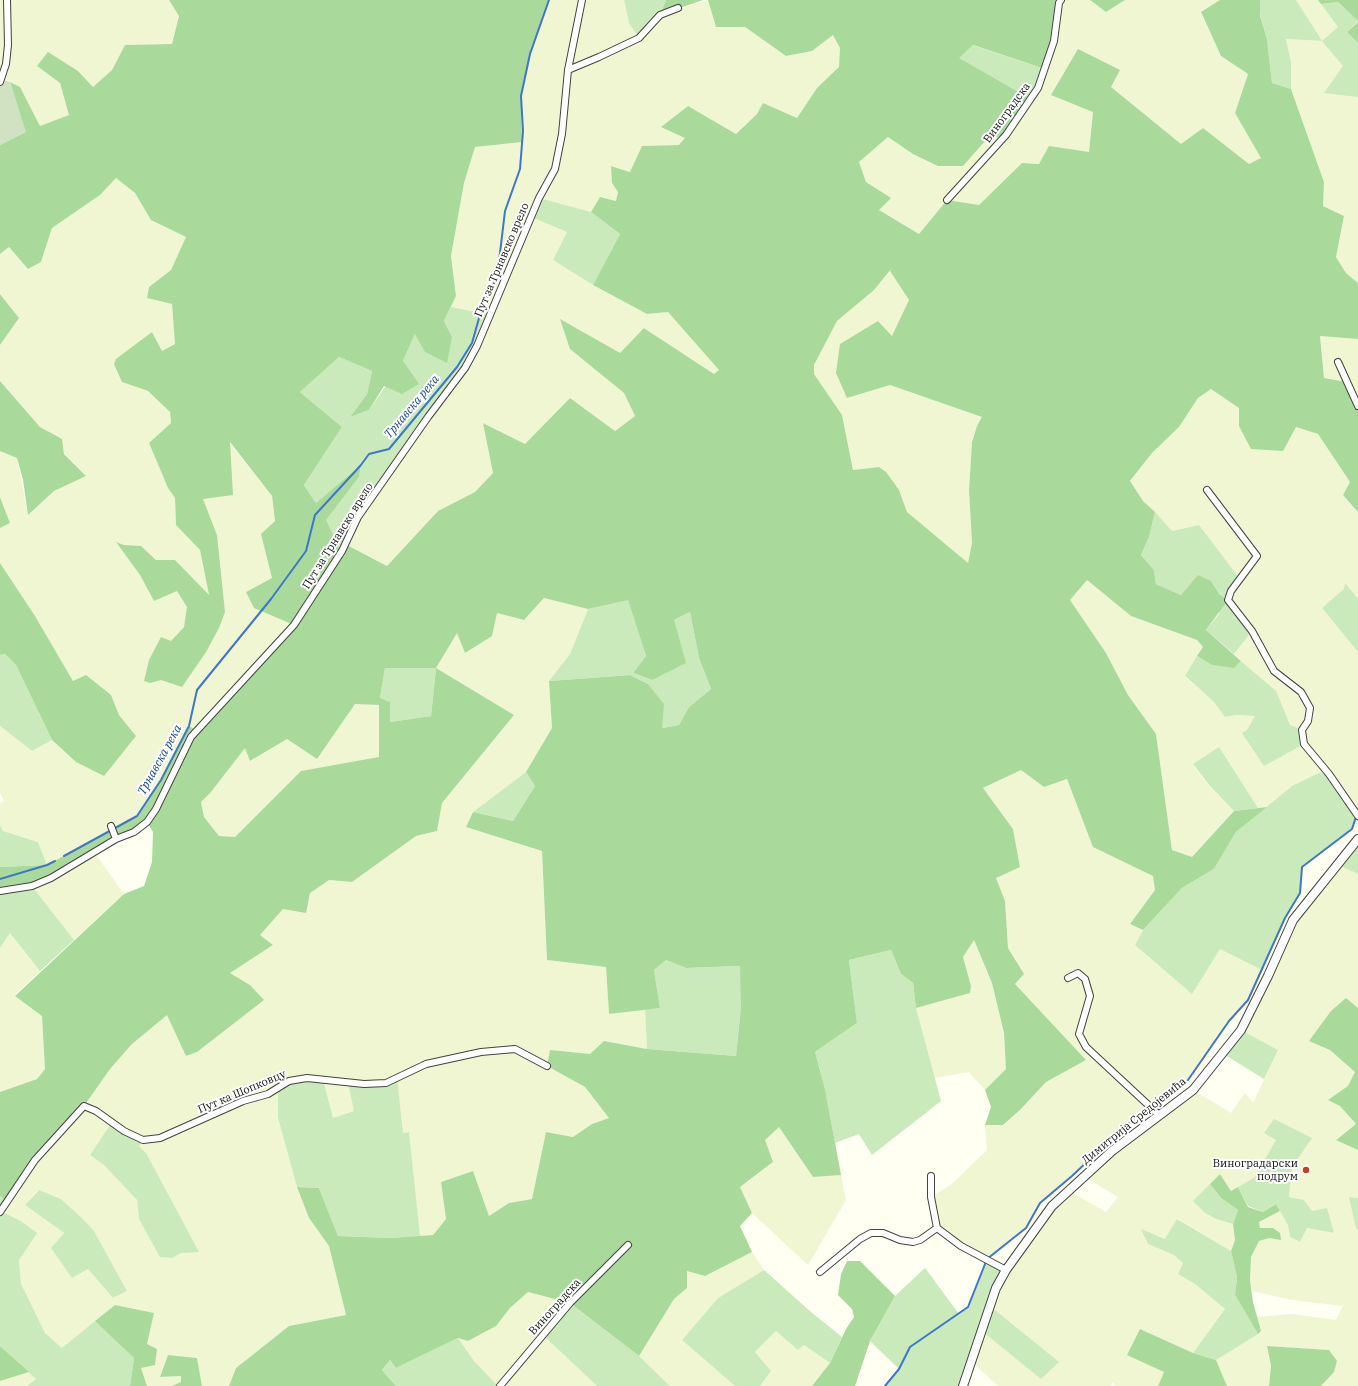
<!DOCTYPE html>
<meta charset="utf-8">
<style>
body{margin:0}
canvas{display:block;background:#fffff2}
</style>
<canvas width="1358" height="1386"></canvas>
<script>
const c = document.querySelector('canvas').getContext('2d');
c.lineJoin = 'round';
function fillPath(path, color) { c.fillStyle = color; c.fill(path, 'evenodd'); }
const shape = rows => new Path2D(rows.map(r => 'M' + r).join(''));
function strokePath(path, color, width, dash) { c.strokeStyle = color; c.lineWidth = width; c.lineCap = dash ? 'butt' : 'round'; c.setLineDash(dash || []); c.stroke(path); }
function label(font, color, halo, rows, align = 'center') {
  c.font = font + ' "IBM Plex Serif",serif'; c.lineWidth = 4; c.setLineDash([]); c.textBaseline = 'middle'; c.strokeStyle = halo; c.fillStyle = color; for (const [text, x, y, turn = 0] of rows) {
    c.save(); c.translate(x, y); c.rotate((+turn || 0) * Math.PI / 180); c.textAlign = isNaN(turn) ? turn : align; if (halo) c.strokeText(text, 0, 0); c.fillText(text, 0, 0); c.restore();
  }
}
fillPath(shape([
 [0,0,169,0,179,16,172,44,125,45,112,70,93,87,78,71,37,66,60,83,70,115,40,126,20,87,10,82,0,79],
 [549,0,624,0,629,23,660,15,708,0,716,27,745,27,786,56,812,51,833,35,840,48,840,67,817,88,797,118,763,103,757,114,736,134,688,106,662,127,686,138,679,145,642,146,631,172,612,166,612,183,618,192,616,201,600,197,591,212,539,198,531,217,567,232,553,260,593,285,647,314,668,312,720,370,714,374,645,328,620,353,570,349,624,393,635,416,615,431,570,398,525,444,484,423,493,473,475,492,438,511,387,566,345,544,358,517,489,315,451,307,456,295,451,256,464,183,475,147,522,142,521,96,530,54],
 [1061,0,1090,0,1106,12,1125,0,1220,0,1201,13,1221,56,1248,74,1235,113,1262,158,1249,164,1203,128,1181,144,1111,87,1120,70,1093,112,1089,152,1039,164,1022,163,979,205,947,200,919,234,879,210,890,198,866,182,859,162,888,137,913,154,963,166,986,140,1006,135],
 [1296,0,1318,0,1338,27,1343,66,1358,97,1358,283,1346,273,1336,257,1344,216,1323,206,1324,182,1291,89,1291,62,1286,39,1321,41],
 [116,178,135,193,151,220,186,237,171,270,149,287,147,298,172,304,175,344,162,351,152,332,122,382,148,391,170,412,171,423,149,443,168,488,175,498,176,525,200,550,209,596,175,560,156,560,141,546,124,545,116,542,140,575,154,601,177,591,188,607,184,627,171,641,162,638,150,683,161,679,206,652,217,535,203,499,229,442,272,496,275,522,262,534,272,578,246,592,294,625,196,731,190,726,161,780,137,816,47,865,38,842,3,831,0,825,0,803,4,801,0,793,0,726,32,751,52,740,76,762,136,736,119,715,110,695,73,681,35,616,0,563,0,528,10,523,0,497,0,451,17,458,28,515,54,491,86,476,64,453,62,439,40,427,0,381,0,345,19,318,0,294,0,254,9,247,28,269,41,262,52,228,100,195],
 [890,271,909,300,892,337,878,321,847,398,890,385,983,417,977,426,972,442,969,490,972,543,968,564,907,512,899,490,879,467,853,470,842,415,814,374,814,365,837,321,874,290],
 [1320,336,1358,339,1358,406,1347,382,1324,378],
 [1211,388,1239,408,1239,426,1296,427,1318,434,1350,482,1343,495,1358,512,1358,599,1345,584,1345,589,1322,608,1358,652,1358,816,1292,786,1267,807,1258,808,1219,748,1193,765,1209,786,1234,811,1192,857,1172,850,1156,734,1128,695,1106,653,1070,600,1087,580,1131,616,1197,640,1203,647,1185,677,1214,702,1225,717,1237,715,1255,716,1247,730,1290,725,1275,691,1234,654,1252,631,1228,600,1210,541,1199,525,1172,531,1143,501,1130,482,1152,453,1179,427,1198,398],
 [544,598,588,609,570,654,549,681,552,728,526,772,473,812,466,827,542,851,547,960,606,967,609,1014,645,1009,647,1049,604,1041,590,1054,547,1066,585,1087,609,1118,592,1124,573,1137,546,1132,532,1199,509,1203,489,1216,473,1171,441,1182,446,1219,433,1235,420,1236,408,1132,403,1133,354,1111,333,1118,278,1118,297,1187,309,1218,329,1246,346,1315,289,1326,236,1368,229,1386,202,1386,197,1358,168,1355,160,1377,181,1376,181,1382,172,1386,147,1386,141,1368,154,1313,115,1305,62,1348,45,1333,29,1303,21,1284,19,1260,1,1211,35,1160,84,1106,110,1069,132,1044,167,1014,186,1056,197,1052,228,1028,250,985,230,973,273,945,260,935,283,909,329,880,352,882,416,836,437,831,442,803,514,715,436,668,457,632,465,653,497,613,524,620],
 [112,1122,143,1140,139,1146,146,1153,181,1253,172,1258,139,1219,137,1200,104,1165,90,1155],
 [38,1190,61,1199,82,1218,94,1231,127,1291,113,1298,88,1269,72,1278,51,1248,64,1233,25,1205],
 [355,704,379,705,379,758,301,771,235,837,219,836,204,817,201,802,211,792,245,748,251,761,287,739,317,759],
 [1021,770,1044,787,1067,779,1094,847,1153,875,1155,890,1130,924,1143,930,1135,945,1191,993,1220,949,1262,970,1248,1000,1229,1021,1188,1080,1125,1126,1072,1176,1040,1203,1026,1228,987,1259,941,1233,931,1197,952,1184,987,1150,985,1125,1004,1125,1020,1110,1046,1082,1086,1060,1015,984,1024,974,1008,948,1005,901,996,878,1020,866,1013,829,983,788],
 [94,852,124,894,74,940,32,886],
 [1336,864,1358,874,1358,1008,1346,999,1330,1050,1355,1072,1340,1106,1356,1124,1336,1139,1358,1150,1358,1198,1350,1197,1356,1228,1358,1230,1358,1386,1321,1386,1334,1372,1337,1361,1329,1350,1267,1346,1271,1367,1269,1386,1227,1386,1216,1360,1261,1331,1256,1317,1292,1314,1336,1320,1343,1306,1293,1300,1252,1291,1250,1280,1251,1257,1259,1241,1269,1238,1281,1239,1273,1228,1260,1228,1259,1222,1280,1211,1288,1225,1290,1237,1299,1242,1307,1228,1334,1233,1312,1211,1304,1200,1289,1197,1292,1167,1277,1140,1255,1177,1231,1191,1220,1174,1205,1213,1216,1219,1233,1224,1235,1240,1231,1251,1178,1219,1166,1239,1142,1230,1148,1244,1174,1255,1183,1263,1178,1274,1195,1284,1225,1309,1193,1353,1140,1329,1164,1372,1158,1386,1115,1386,1113,1382,1111,1386,998,1386,972,1362,982,1331,1058,1362,990,1306,996,1288,1067,1190,1106,1212,1118,1197,1083,1176,1193,1090,1231,1113,1245,1093,1253,1103,1278,1050,1241,1030,1293,920],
 [10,933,40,971,15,995,42,1016,45,1069,37,1079,0,1092,0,948],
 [974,940,992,983,1004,1033,1006,1069,985,1090,969,1072,934,1078,916,1008,970,993,971,986,963,957],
 [779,1127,813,1177,841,1175,846,1200,808,1265,752,1213,740,1187,773,1163,764,1140],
 [752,1252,764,1270,718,1298,682,1340,735,1386,670,1386,639,1356,674,1299,687,1288,687,1271,705,1276],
 [528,1292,570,1303,543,1335,597,1386,498,1386,474,1361,458,1338,468,1341,496,1326,510,1308],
 [776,1331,798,1350,804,1345,830,1363,812,1386,760,1386,771,1371,755,1352],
 [29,1372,36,1379,27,1386,0,1386,0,1381]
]), '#f0f5d2');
fillPath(shape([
 [624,0,666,0,660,15,639,38,629,23],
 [1260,0,1296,0,1322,41,1338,27,1321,4,1338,2,1358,21,1347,32,1358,43,1358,97,1324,93,1343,66,1322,41,1286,39,1291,62,1291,89,1272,83,1267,39,1260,14],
 [972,45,1045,69,1031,99,958,58],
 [539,198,591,212,620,234,593,285,553,260,567,232,531,217],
 [451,307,490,315,477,346,358,517,342,551,325,520,359,477,361,466,316,503,304,485,342,427,300,392,339,357,372,371,367,394,350,417,369,410,403,361,415,334,452,337,444,321],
 [1155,512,1172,531,1199,525,1239,578,1228,600,1252,631,1234,654,1206,630,1219,614,1220,595,1211,581,1198,576,1181,595,1156,584,1154,570,1141,555,1149,537],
 [1345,583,1358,599,1358,652,1322,608,1344,589],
 [628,599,646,656,633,673,652,680,674,620,690,612,699,658,711,689,689,707,679,725,661,728,648,684,630,675,549,681,570,654,588,609],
 [5,654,16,665,52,740,32,751,0,726,0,655],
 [1197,656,1212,665,1234,667,1241,661,1276,691,1290,725,1302,730,1304,744,1264,766,1242,733,1247,730,1255,716,1237,715,1225,717,1214,702,1185,676],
 [385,668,436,668,431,716,390,722,380,698],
 [1219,747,1258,808,1234,811,1209,785,1193,764],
 [526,772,535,786,513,821,473,812],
 [1319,773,1329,774,1357,814,1352,829,1302,867,1300,893,1285,918,1262,970,1220,949,1192,994,1135,945,1143,930,1182,888,1214,869,1236,832,1292,786],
 [0,825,3,831,38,842,47,865,0,867],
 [1358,839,1358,874,1336,864],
 [32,886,74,940,40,971,10,933,0,948,0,891],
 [891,950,901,974,913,983,916,1008,941,1101,872,1155,859,1134,835,1143,825,1089,815,1052,857,1023,849,960],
 [666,960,686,968,741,966,741,1006,736,1056,647,1049,645,1009,660,1008,654,970],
 [1241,1030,1278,1050,1264,1079,1222,1053],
 [397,1078,403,1133,409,1132,420,1236,390,1238,338,1236,319,1188,297,1187,278,1118,278,1088,289,1081,323,1080,333,1118,354,1111,348,1082,364,1084],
 [1274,1119,1312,1138,1292,1167,1289,1197,1304,1200,1312,1211,1327,1208,1334,1233,1307,1228,1300,1242,1290,1237,1288,1225,1276,1204,1263,1212,1248,1206,1238,1187,1255,1177,1276,1140,1264,1133],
 [112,1122,143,1140,139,1146,146,1153,199,1252,181,1253,172,1258,160,1257,139,1219,137,1200,104,1165,90,1155],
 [1210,1184,1221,1198,1238,1210,1233,1224,1216,1219,1205,1213,1193,1201],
 [39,1190,61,1199,82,1218,94,1231,127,1291,113,1298,88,1269,72,1278,51,1248,64,1233,25,1205],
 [0,1196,7,1202,1,1211,22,1222,37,1233,19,1260,21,1284,45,1333,62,1348,95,1321,98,1322,134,1358,130,1386,27,1386,36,1379,0,1346],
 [1349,1197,1358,1198,1358,1230,1356,1228],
 [1177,1219,1231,1251,1237,1277,1235,1295,1258,1334,1216,1360,1193,1353,1225,1309,1195,1284,1178,1274,1183,1263,1174,1255,1148,1244,1141,1229,1165,1239],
 [987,1259,1006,1270,990,1306,1059,1362,1041,1379,982,1331,963,1386,885,1386,899,1369,870,1341,895,1296,925,1268,959,1314,968,1307],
 [764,1270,811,1312,842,1337,830,1363,804,1345,798,1350,776,1331,755,1352,771,1371,760,1386,735,1386,682,1340,718,1298],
 [570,1303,639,1356,670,1386,597,1386,543,1335],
 [458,1338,474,1361,498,1386,396,1386,382,1370,390,1360,396,1368]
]), '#caeabc');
fillPath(shape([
 [169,0,549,0,530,54,521,96,522,142,475,147,464,183,451,256,456,296,444,321,452,337,447,363,425,352,415,334,403,361,419,384,402,394,384,386,369,410,350,417,367,394,372,371,339,357,300,392,342,427,304,485,316,503,361,465,359,477,326,520,341,551,345,544,387,566,438,511,475,492,493,473,483,423,525,444,570,398,615,431,635,416,624,393,570,349,560,319,620,353,644,328,714,374,719,370,668,312,647,314,593,285,620,234,591,212,600,197,616,201,618,192,612,183,611,166,630,172,642,146,679,145,685,138,661,127,688,106,736,134,757,114,763,103,797,118,817,88,839,67,840,48,833,35,812,51,786,56,745,27,716,27,708,0,1061,0,1054,41,1045,69,973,45,959,58,1031,99,1006,135,986,140,963,166,938,166,913,154,888,137,859,162,866,182,891,198,879,210,919,234,947,200,979,205,1022,163,1039,164,1049,146,1089,152,1093,112,1051,95,1078,49,1120,70,1111,87,1181,144,1203,128,1249,164,1261,158,1235,113,1248,74,1221,56,1201,12,1220,0,1260,0,1260,15,1267,39,1272,83,1291,89,1324,182,1323,206,1344,216,1336,257,1346,273,1358,283,1358,339,1320,336,1324,378,1347,382,1358,406,1358,512,1343,495,1350,482,1318,434,1296,427,1283,451,1251,449,1239,426,1239,408,1211,389,1198,398,1179,427,1152,453,1130,481,1143,501,1155,512,1149,537,1141,555,1154,570,1156,584,1181,595,1198,575,1211,581,1220,595,1228,600,1206,630,1241,661,1234,668,1212,665,1197,656,1203,647,1197,640,1131,616,1087,580,1070,600,1106,653,1128,695,1156,734,1172,850,1192,857,1234,811,1267,807,1236,832,1214,869,1182,888,1143,930,1130,924,1155,890,1153,876,1093,847,1067,779,1044,787,1021,770,983,788,1013,829,1020,867,996,878,1005,901,1008,948,1024,974,1015,984,1086,1060,1046,1082,1020,1110,1003,1125,985,1125,991,1107,985,1090,1006,1069,1004,1033,992,983,974,940,963,957,971,986,970,993,916,1008,913,983,901,974,891,950,849,960,857,1023,815,1052,825,1089,841,1175,813,1177,779,1127,765,1140,773,1162,740,1187,752,1213,740,1226,752,1252,705,1276,687,1271,687,1288,674,1299,639,1356,570,1303,528,1292,510,1308,496,1326,468,1341,458,1338,396,1368,390,1360,382,1370,396,1386,229,1386,236,1368,289,1326,346,1315,329,1246,309,1218,297,1187,319,1188,338,1236,390,1238,433,1235,446,1219,441,1182,473,1171,489,1216,509,1203,532,1199,546,1132,573,1137,592,1124,609,1118,585,1087,547,1066,550,1050,590,1054,604,1041,647,1049,736,1056,741,1006,740,966,686,968,666,960,654,970,660,1008,609,1014,606,967,547,960,542,851,466,827,473,812,513,821,535,786,526,772,552,728,549,681,630,675,648,684,664,704,662,728,679,725,689,707,711,689,699,658,690,612,674,620,686,663,652,680,633,673,646,656,628,600,588,609,544,598,524,620,497,613,492,636,465,653,457,633,436,668,514,715,442,803,437,831,416,836,352,882,329,880,310,893,306,913,283,909,260,935,273,945,230,973,250,985,264,1000,197,1052,186,1056,167,1015,132,1044,110,1069,84,1106,35,1160,7,1202,0,1196,0,1092,37,1079,45,1069,42,1016,15,996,124,894,144,886,152,862,153,832,147,822,51,878,0,891,0,867,47,865,137,816,161,780,189,726,196,730,294,625,254,608,246,592,272,578,261,534,275,521,272,496,230,442,233,495,203,499,217,535,225,612,219,628,206,652,182,687,161,680,150,683,144,681,149,660,161,637,171,641,184,627,187,607,177,591,154,601,140,575,116,542,124,545,141,546,156,560,175,560,209,595,200,550,176,525,175,498,168,488,149,443,171,423,170,412,148,391,122,382,114,364,116,359,152,332,162,351,175,344,172,304,147,298,149,287,171,270,186,237,151,220,135,193,116,178,100,195,52,228,41,262,28,269,9,247,0,254,0,145,25,132,10,82,20,87,40,126,69,115,60,83,37,66,48,52,78,71,93,87,112,70,125,45,172,44,179,16],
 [892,268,890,271,909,300,892,336,878,321,840,344,836,373,847,398,890,385,982,417,977,426,972,442,969,490,972,543,968,563,907,512,899,490,886,472,879,467,853,470,842,415,814,374,814,365,837,321,874,290],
 [385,668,436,668,431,716,390,722,390,702,380,698],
 [355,704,379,705,379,757,301,771,235,837,219,836,204,817,201,802,211,792,245,748,250,761,287,739,317,759],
 [666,0,703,0,660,15],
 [1090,0,1125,0,1106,12],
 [1318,0,1358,0,1358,21,1338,2,1321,4],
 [1358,22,1358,43,1347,32],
 [0,294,19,318,0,345],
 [0,381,40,427,62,439,64,454,86,476,54,491,28,515,23,480,17,458,0,451],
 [0,497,10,523,0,528],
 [0,563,35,616,73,681,86,675,111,695,119,715,136,736,104,776,76,762,52,740,16,665,5,654,0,655],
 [1346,998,1358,1008,1358,1150,1336,1140,1356,1124,1340,1106,1328,1100,1348,1086,1355,1072,1330,1050,1309,1041,1331,1011],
 [1220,1174,1231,1191,1238,1187,1248,1207,1263,1212,1276,1204,1280,1211,1259,1222,1260,1228,1273,1228,1280,1233,1281,1240,1269,1238,1259,1241,1251,1257,1250,1280,1253,1302,1261,1331,1258,1334,1235,1295,1237,1277,1231,1251,1235,1240,1233,1224,1238,1210,1221,1198,1210,1184],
 [847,1261,860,1261,895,1296,870,1341,855,1386,812,1386,830,1363,846,1329,854,1317,852,1309,838,1295,841,1274],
 [115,1305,154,1313,147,1344,157,1349,155,1365,141,1368,147,1386,130,1386,134,1358,95,1321],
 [1140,1329,1193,1353,1216,1360,1227,1386,1158,1386,1164,1372,1127,1355],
 [0,1346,29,1372,0,1381],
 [1267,1346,1329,1350,1337,1361,1334,1372,1321,1386,1269,1386,1271,1366],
 [168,1355,197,1358,202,1386,172,1386,181,1382,181,1376,160,1377]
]), '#aada9b');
fillPath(shape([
 [0,79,10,82,26,132,0,145]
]), '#d1e2c3');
strokePath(shape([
 [64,856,137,816,161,780,189,726,197,690,271,599,306,551,315,515,361,465,369,454,389,449,457,367,472,343,483,304,497,278,505,211,520,169,523,131,521,96,530,54,549,0],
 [0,879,47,865,55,861],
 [885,1386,899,1369,910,1347,968,1307,987,1259,1026,1228,1040,1203,1072,1176,1125,1126,1188,1080,1229,1021,1248,1000,1285,918,1300,893,1302,867,1352,829,1356,817]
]), '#3f76cc', 2);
const minor = shape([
 [568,70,599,57,639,38,660,15,678,8],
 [0,82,6,64,8,45,7,0],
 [947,200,1006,135,1038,88,1054,41,1059,3,1061,0],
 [1338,362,1358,406],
 [1207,490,1257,556,1231,591,1228,600,1252,631,1274,671,1301,692,1310,708,1308,721,1302,730,1304,744,1329,774,1358,816],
 [111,826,116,839],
 [0,891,32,886,51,878,116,839,134,832,147,822,156,809,191,737,294,625,342,551,358,517,428,417,465,368,477,346,539,198,555,169,562,134,568,70,582,0],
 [1068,978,1078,973,1085,979,1090,996,1079,1034,1086,1047,1159,1115],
 [931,1176,931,1197,937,1228,961,1246,1006,1270],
 [0,1212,35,1160,84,1106,96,1111,124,1131,143,1140,160,1138,243,1101,268,1094,289,1081,307,1078,364,1084,386,1083,426,1064,481,1052,515,1049,547,1066],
 [820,1272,860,1239,871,1233,883,1233,900,1240,913,1242,920,1240,937,1228],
 [500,1386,570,1303,628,1245]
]);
const tertiary = shape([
 [963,1386,996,1288,1006,1270,1052,1206,1112,1151,1193,1090,1241,1030,1268,976,1293,920,1358,839]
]);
strokePath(minor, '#434343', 8);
strokePath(tertiary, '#434343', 10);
strokePath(minor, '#fff', 6);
strokePath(tertiary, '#fff', 8);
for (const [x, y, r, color] of [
 [1306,1170,4,"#bf4128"]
]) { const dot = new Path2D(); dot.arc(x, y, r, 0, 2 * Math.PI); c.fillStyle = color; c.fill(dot); strokePath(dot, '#fff', 1.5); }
label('11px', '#101010', '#fff', [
 ["Виноградска",1007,113,-54],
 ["Пут за Трнавско врело",502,260,-67],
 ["Пут за Трнавско врело",338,536,-58],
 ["Пут ка Шопковцу",242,1092,-23],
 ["Димитрија Средојевића",1134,1121,-39],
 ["Виноградска",555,1307,-48]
]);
label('11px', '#101010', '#fff', [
 ["Виноградарски",1298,1164],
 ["подрум",1298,1177]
], 'right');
label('italic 12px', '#1948a1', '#fff', [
 ["Трнавска река",412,407,-50],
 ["Трнавска река",160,760,-61]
]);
</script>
